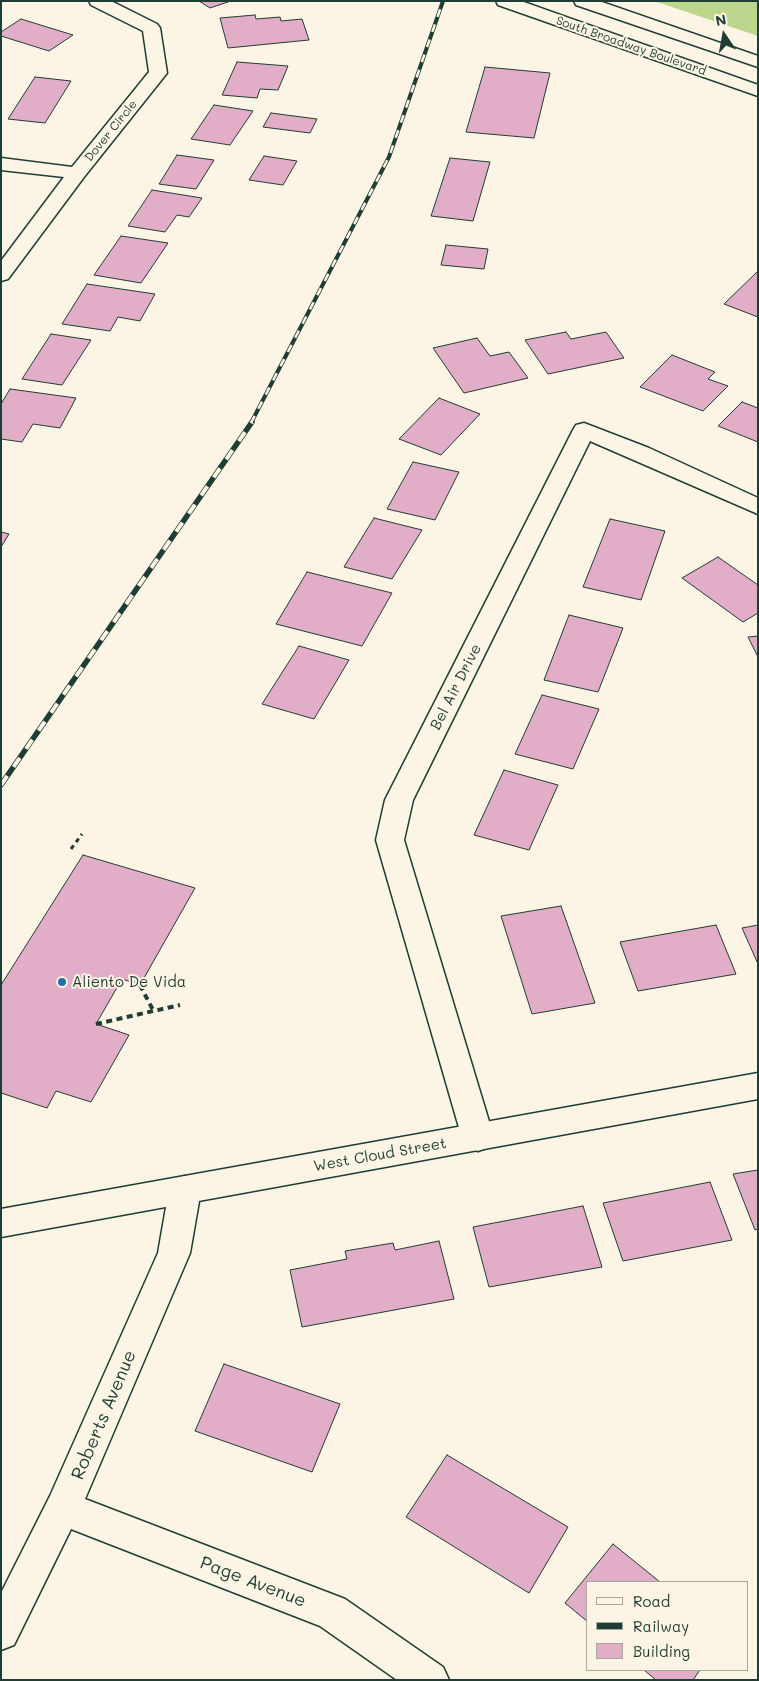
<!DOCTYPE html>
<style>
body{margin:0}
#map{position:relative;width:759px;height:1681px;overflow:hidden;background:#fcf5e5;font-family:Mali,sans-serif}
canvas{display:block}
.frame{position:absolute;inset:0;border:2px solid #1f3d34;pointer-events:none}
.legend{position:absolute;left:586px;top:1581px;width:162px;height:90px;box-sizing:border-box;background:#fcf5e5;border:1px solid #a4ab9e;margin:0;padding:6px 9px;list-style:none;font-size:15px;color:#1f3d34}
.legend li{display:flex;align-items:center;gap:10px;height:25px}
.legend b{width:25px;border:1px solid #a4ab9e}
.north{position:absolute;left:699px;top:10px;width:50px;height:50px;-webkit-text-stroke:4px #fcf5e5;paint-order:stroke;rotate:348deg;font-size:14px;font-weight:700;line-height:20px;text-align:center;color:#1f3d34}
.north::after{content:'';display:block;margin:auto;width:18px;height:22px;background:#1f3d34;clip-path:polygon(50% 0,100% 100%,50% 72%,0 100%)}
</style>
<div id="map">
<canvas width="759" height="1681"></canvas>
<div class="frame"></div>
<ul class="legend">
<li><b style="height:6px;background:#fcf5e5"></b>Road</li>
<li><b style="height:6px;background:#1f3d34"></b>Railway</li>
<li><b style="height:14px;background:#e2adc7"></b>Building</li>
</ul>
<div class="north">N</div>
</div>
<script>
const c = document.querySelector('canvas').getContext('2d');
c.lineJoin = 'round';
function fillPath(path, color) { c.fillStyle = color; c.fill(path, 'evenodd'); }
const shape = rows => new Path2D(rows.map(r => 'M' + r).join(''));
function strokePath(path, color, width, dash) { c.strokeStyle = color; c.lineWidth = width; c.lineCap = dash ? 'butt' : 'round'; c.setLineDash(dash || []); c.stroke(path); }
function label(font, color, halo, rows, align = 'center') {
  c.font = font + ' Mali,sans-serif'; c.lineWidth = 4; c.setLineDash([]); c.textBaseline = 'middle'; c.strokeStyle = halo; c.fillStyle = color; for (const [text, x, y, turn = 0] of rows) {
    c.save(); c.translate(x, y); c.rotate((+turn || 0) * Math.PI / 180); c.textAlign = isNaN(turn) ? turn : align; if (halo) c.strokeText(text, 0, 0); c.fillText(text, 0, 0); c.restore();
  }
}
fillPath(shape([
 [654,1,758,1,758,36]
]), '#bcd68e');
const building = shape([
 [199,1,231,1,210,8,199,1],
 [255,15,256,19,280,17,281,21,302,19,309,40,228,48,220,18,255,15],
 [21,19,73,35,49,51,1,36,1,32,21,19],
 [237,62,288,66,278,90,260,89,257,98,222,95,237,62],
 [485,67,550,73,534,138,466,132,485,67],
 [35,77,71,81,45,123,8,119,35,77],
 [214,105,253,111,230,145,191,139,214,105],
 [271,113,317,119,310,133,263,127,271,113],
 [177,155,214,160,196,189,159,184,177,155],
 [264,156,297,161,283,185,249,180,264,156],
 [450,158,490,162,473,221,431,216,450,158],
 [152,190,202,198,189,217,177,215,165,232,128,226,152,190],
 [121,236,168,243,141,283,94,275,121,236],
 [446,245,488,249,484,269,441,265,446,245],
 [758,271,758,317,724,304,758,271],
 [87,284,155,294,140,321,118,317,110,331,62,324,87,284],
 [566,332,571,339,606,332,624,358,548,374,525,340,566,332],
 [51,334,91,340,62,385,22,379,51,334],
 [477,338,490,356,509,352,528,378,464,393,433,348,477,338],
 [672,355,715,372,708,379,728,386,703,411,640,387,672,355],
 [10,389,76,398,60,428,33,424,22,442,1,439,1,404,10,389],
 [439,398,480,414,441,455,399,439,439,398],
 [742,402,758,408,758,442,718,426,742,402],
 [413,462,459,472,435,520,387,509,413,462],
 [374,518,422,530,392,579,344,567,374,518],
 [610,519,665,531,641,600,583,587,610,519],
 [1,532,9,534,1,547,1,532],
 [718,557,758,585,758,613,743,622,682,578,718,557],
 [307,572,392,593,362,646,276,624,307,572],
 [569,615,623,628,598,692,544,680,569,615],
 [758,636,758,657,748,637,758,636],
 [299,646,349,660,314,719,262,704,299,646],
 [542,695,599,709,573,769,515,754,542,695],
 [504,770,558,785,529,850,474,835,504,770],
 [83,855,195,888,140,985,122,979,96,1024,129,1035,91,1102,56,1091,47,1108,1,1093,1,985,83,855],
 [561,906,595,1003,532,1014,501,916,561,906],
 [716,925,736,974,638,991,620,942,716,925],
 [758,925,758,964,742,928,758,925],
 [758,1170,758,1229,755,1230,733,1174,758,1170],
 [710,1182,732,1240,623,1261,603,1203,710,1182],
 [583,1206,602,1267,489,1287,473,1227,583,1206],
 [439,1241,454,1299,302,1327,290,1270,347,1259,345,1251,393,1243,395,1250,439,1241],
 [224,1364,340,1404,312,1472,195,1431,224,1364],
 [447,1455,568,1527,529,1593,406,1517,447,1455],
 [613,1544,660,1582,588,1582,588,1622,565,1603,613,1544],
 [644,1670,700,1670,693,1680,656,1680,644,1670]
]);
fillPath(building, '#e2adc7');
strokePath(building, '#1f3d34', 1);
const street = shape([
 [89,1,111,1,157,24,160,28,167,73,84,177,8,279,1,281,1,261,64,177,1,170,1,158,72,167,149,72,143,31,91,5,89,1],
 [584,423,649,448,758,498,758,514,590,441,413,800,404,840,494,1138,489,1147,478,1151,467,1147,462,1138,376,840,385,800,573,430,576,425,584,423],
 [185,1176,196,1180,201,1190,190,1253,85,1499,345,1599,443,1667,449,1680,397,1680,320,1626,71,1529,14,1645,1,1650,1,1593,50,1496,158,1253,169,1190,174,1180,185,1176]
]);
const secondary = shape([
 [496,1,521,1,758,85,758,96,498,5,496,1],
 [574,1,599,1,758,56,758,67,576,5,574,1],
 [758,1073,758,1099,1,1237,1,1209,758,1073]
]);
strokePath(street, '#1f3d34', 3);
strokePath(secondary, '#1f3d34', 3);
strokePath(shape([
 [71,849,82,834]
]), '#1f3d34', 3, [4.5, 4]);
strokePath(shape([
 [140,985,154,1012],
 [96,1024,180,1005]
]), '#1f3d34', 4, [6, 4.5]);
fillPath(street, '#fcf5e5');
fillPath(secondary, '#fcf5e5');
const railFar1 = shape([
 [251,423,389,157,443,1]
]);
const rail = shape([
 [1,785,252,422]
]);
strokePath(railFar1, '#1f3d34', 4);
strokePath(rail, '#1f3d34', 5.5);
strokePath(railFar1, '#fcf5e5', 2.5, [8]);
strokePath(rail, '#fcf5e5', 4, [11]);
for (const [x, y, r, color] of [
 [62,982,5,"#1f6fb2"]
]) { const dot = new Path2D(); dot.arc(x, y, r, 0, 2 * Math.PI); c.fillStyle = color; c.fill(dot); strokePath(dot, '#fcf5e5', 2); }
label('12px', '#1f3d34', '#fcf5e5', [
 ["South Broadway Boulevard",631,46,19],
 ["Dover Circle",111,131,-51]
]);
label('15px', '#1f3d34', '#fcf5e5', [
 ["Bel Air Drive",456,687,-63],
 ["West Cloud Street",380,1155,-10]
]);
label('15px', '#1f3d34', '#fcf5e5', [
 ["Aliento De Vida",72,982]
], 'left');
label('18px', '#1f3d34', '#fcf5e5', [
 ["Roberts Avenue",104,1415,-67],
 ["Page Avenue",253,1582,21]
]);
</script>
